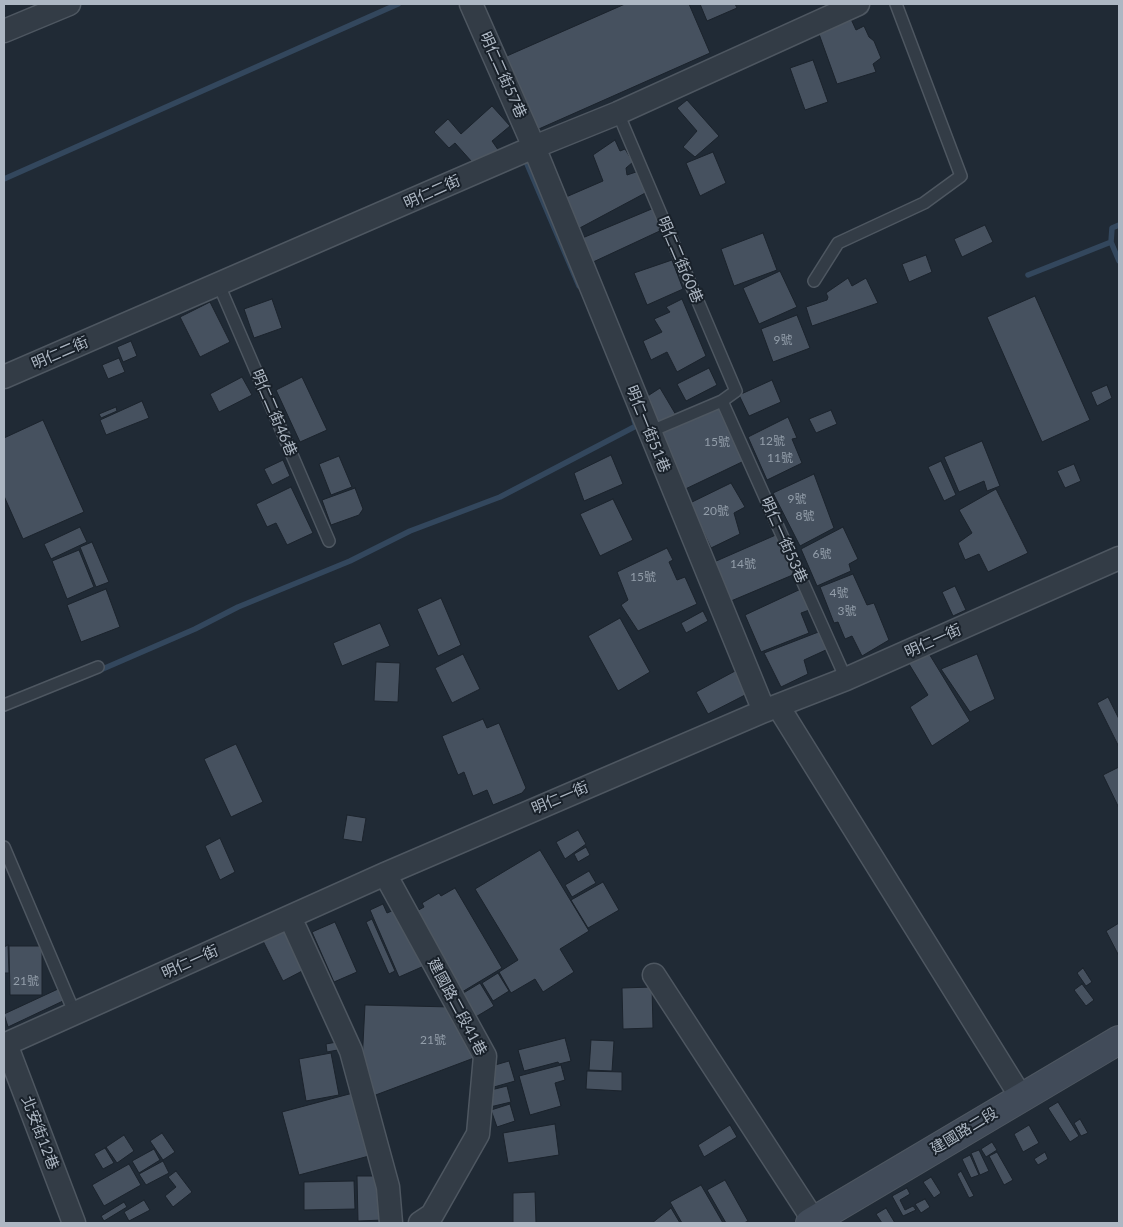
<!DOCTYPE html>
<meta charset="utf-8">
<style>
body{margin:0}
#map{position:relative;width:1123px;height:1227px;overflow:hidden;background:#202a35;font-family:Lato,sans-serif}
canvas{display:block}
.frame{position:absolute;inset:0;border:5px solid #adb7c3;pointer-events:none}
</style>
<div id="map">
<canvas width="1123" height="1227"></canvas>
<div class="frame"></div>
</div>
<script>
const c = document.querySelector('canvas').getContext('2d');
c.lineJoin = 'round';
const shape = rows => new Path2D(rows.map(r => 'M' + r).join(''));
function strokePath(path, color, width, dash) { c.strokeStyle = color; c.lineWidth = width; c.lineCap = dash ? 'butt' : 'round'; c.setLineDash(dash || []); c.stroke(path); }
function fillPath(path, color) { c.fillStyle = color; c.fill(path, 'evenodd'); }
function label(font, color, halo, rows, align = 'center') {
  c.font = font + ' Lato,"Noto Sans TC",sans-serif'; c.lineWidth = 4; c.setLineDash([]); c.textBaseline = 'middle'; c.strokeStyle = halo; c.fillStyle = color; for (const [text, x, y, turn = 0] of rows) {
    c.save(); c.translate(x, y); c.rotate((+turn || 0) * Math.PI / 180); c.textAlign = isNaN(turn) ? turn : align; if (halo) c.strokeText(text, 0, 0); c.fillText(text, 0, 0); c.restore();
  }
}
strokePath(shape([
 [524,157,579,286],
 [4,179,398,4],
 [1111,242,1119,261],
 [1028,275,1111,242,1112,228,1119,225],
 [98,671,195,629,238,607,350,561,410,531,500,497,636,426,634,420]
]), '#33475d', 5.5);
const building = shape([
 [625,4,689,4,710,53,532,132,500,59,625,4],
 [700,4,735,4,737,8,707,21,700,4],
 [851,19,856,30,864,26,869,37,874,41,881,58,873,64,876,72,837,84,819,34,851,19],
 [813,60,828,102,805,110,790,68,813,60],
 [687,100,719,136,695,157,683,147,697,131,677,108,687,100],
 [492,106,510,126,492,141,499,151,472,162,455,143,449,148,434,132,448,119,461,134,492,106],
 [615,140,620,151,625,149,633,162,626,168,627,175,639,171,649,191,576,230,559,200,603,181,593,155,615,140],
 [713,152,726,183,700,196,686,163,713,152],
 [654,208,664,229,591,263,580,239,654,208],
 [985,225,993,242,962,257,954,239,985,225],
 [763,233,777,270,734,286,721,249,763,233],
 [926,255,932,272,909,282,902,264,926,255],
 [672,260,683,289,647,305,634,273,672,260],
 [780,271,797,307,759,324,743,288,780,271],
 [848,278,852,286,866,278,878,303,812,326,806,307,827,300,828,297,826,293,848,278],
 [1035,296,1090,420,1042,442,987,317,1035,296],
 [272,299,282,328,254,338,244,309,272,299],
 [682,299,706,356,677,372,667,352,651,360,643,341,662,332,654,319,670,312,666,307,682,299],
 [210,302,230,342,200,357,180,317,210,302],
 [797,315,810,348,773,362,761,329,797,315],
 [131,341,137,356,123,362,117,347,131,341],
 [119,358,125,372,108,379,102,365,119,358],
 [709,368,717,385,686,401,677,384,709,368],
 [242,377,252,395,219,412,210,394,242,377],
 [302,377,327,430,300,442,276,390,302,377],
 [772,380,781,402,749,416,739,395,772,380],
 [1107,385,1112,398,1097,406,1091,392,1107,385],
 [660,388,676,415,654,424,643,399,660,388],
 [142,401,149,418,106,435,100,420,142,401],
 [721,405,744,461,677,493,658,432,721,405],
 [116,407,117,411,101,418,99,414,116,407],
 [831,410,837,424,816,433,809,419,831,410],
 [788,417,797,438,792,439,802,463,767,480,748,437,788,417],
 [43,420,84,512,23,539,4,496,4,438,43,420],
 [982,441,1000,486,987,491,984,481,959,492,944,457,982,441],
 [611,455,623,484,584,501,574,473,611,455],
 [339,456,352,487,331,495,319,464,339,456],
 [283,460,290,476,272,485,264,469,283,460],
 [941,461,956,495,944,501,928,467,941,461],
 [1074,464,1081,481,1065,488,1057,471,1074,464],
 [814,474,834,528,800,546,773,493,814,474],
 [731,483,745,507,734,513,740,534,711,548,690,503,731,483],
 [291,487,313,533,287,545,276,523,267,527,256,504,291,487],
 [355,488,363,509,359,515,331,525,322,500,355,488],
 [996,489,1028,553,988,572,979,554,965,560,958,543,972,533,959,510,996,489],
 [613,499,633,540,600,556,580,514,613,499],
 [80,527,87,542,51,559,44,544,80,527],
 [843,527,858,559,849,564,851,571,817,586,801,549,843,527],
 [778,534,795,574,731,601,714,562,778,534],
 [92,542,109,582,96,587,80,547,92,542],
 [667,548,673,560,669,562,677,580,685,577,697,604,638,631,621,605,628,600,617,572,667,548],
 [79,550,94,587,67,599,52,561,79,550],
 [853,574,867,605,874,603,889,640,862,656,852,636,845,639,838,622,834,623,820,587,853,574],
 [955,586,966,610,953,616,942,592,955,586],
 [803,588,812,609,801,613,809,633,761,652,745,615,803,588],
 [106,589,120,627,81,642,67,605,106,589],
 [441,598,461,645,438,656,417,609,441,598],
 [703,611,708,621,686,633,681,623,703,611],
 [620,618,650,672,618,691,588,636,620,618],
 [380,623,390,646,342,666,333,643,380,623],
 [821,631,828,649,804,660,808,674,781,687,764,653,821,631],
 [928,652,970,721,932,746,910,707,928,695,909,664,928,652],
 [463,654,480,689,452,703,435,668,463,654],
 [977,654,995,699,970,712,941,669,977,654],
 [376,662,400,663,398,702,374,701,376,662],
 [735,671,747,694,708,714,696,692,735,671],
 [1108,697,1119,719,1119,747,1097,703,1108,697],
 [483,719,487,728,499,723,526,788,522,793,493,805,487,790,473,796,464,772,458,775,442,736,483,719],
 [236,744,263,802,231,817,204,759,236,744],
 [1119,767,1119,808,1103,775,1119,767],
 [347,815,366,818,362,842,343,839,347,815],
 [578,830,586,844,565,859,556,842,578,830],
 [220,838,235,872,220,880,205,846,220,838],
 [586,847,590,855,578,862,574,854,586,847],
 [540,850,589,931,560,949,574,972,543,992,535,979,511,993,499,972,518,960,475,889,540,850],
 [589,871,596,883,572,897,565,885,589,871],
 [603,882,619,910,588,928,571,900,603,882],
 [455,888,502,968,462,992,415,912,424,907,422,903,439,893,441,896,455,888],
 [383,904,387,913,399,908,424,966,399,977,370,910,383,904],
 [372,919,395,971,389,974,366,922,372,919],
 [335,922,357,972,334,982,312,932,335,922],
 [1119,923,1119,956,1106,931,1119,923],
 [284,926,306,969,283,981,261,937,284,926],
 [8,945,9,973,4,973,4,947,8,945],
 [9,946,42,946,42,995,10,995,9,946],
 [1083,968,1092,982,1086,986,1077,973,1083,968],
 [498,973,509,991,493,1001,482,983,498,973],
 [480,983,494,1006,474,1018,460,995,480,983],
 [1082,984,1094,1000,1086,1006,1074,990,1082,984],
 [652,987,653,1028,623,1029,622,988,652,987],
 [58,989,63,1001,8,1027,4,1014,58,989],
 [365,1005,452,1007,474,1058,373,1096,362,1063,365,1005],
 [565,1038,571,1061,559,1064,558,1062,524,1071,518,1050,565,1038],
 [591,1040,614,1041,612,1071,589,1070,591,1040],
 [342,1041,343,1049,327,1052,326,1044,342,1041],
 [331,1053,339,1095,306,1101,299,1059,331,1053],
 [509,1061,515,1081,494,1087,488,1067,509,1061],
 [561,1065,565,1080,555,1083,561,1106,530,1115,519,1076,561,1065],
 [587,1071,622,1072,622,1091,586,1089,587,1071],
 [507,1086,511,1102,490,1107,487,1091,507,1086],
 [353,1093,369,1156,299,1175,282,1112,353,1093],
 [1058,1102,1079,1136,1070,1142,1048,1108,1058,1102],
 [510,1104,515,1121,497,1127,491,1110,510,1104],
 [1080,1119,1088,1133,1081,1136,1074,1123,1080,1119],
 [555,1124,559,1155,508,1163,503,1133,555,1124],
 [730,1125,737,1137,704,1157,698,1145,730,1125],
 [1029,1125,1039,1143,1023,1152,1014,1134,1029,1125],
 [162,1133,175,1152,163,1160,150,1141,162,1133],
 [124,1135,134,1151,117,1163,106,1147,124,1135],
 [992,1142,997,1150,986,1157,981,1149,992,1142],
 [105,1148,114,1163,103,1169,94,1154,105,1148],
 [154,1149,160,1160,139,1173,132,1161,154,1149],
 [979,1150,989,1171,980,1175,971,1153,979,1150],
 [997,1152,1013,1180,1004,1185,989,1156,997,1152],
 [1045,1152,1048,1159,1038,1165,1034,1159,1045,1152],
 [970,1155,979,1175,971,1178,962,1159,970,1155],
 [163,1161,169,1173,146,1185,139,1174,163,1161],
 [129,1164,141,1185,104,1206,92,1185,129,1164],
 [176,1171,192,1192,173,1207,165,1196,176,1187,168,1177,176,1171],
 [961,1171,974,1196,969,1198,957,1174,961,1171],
 [357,1176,383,1176,384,1220,358,1221,357,1176],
 [931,1177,941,1193,934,1198,923,1182,931,1177],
 [725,1180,748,1221,744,1223,726,1223,707,1190,725,1180],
 [354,1181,355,1209,304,1210,304,1182,354,1181],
 [701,1185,723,1223,682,1223,670,1202,701,1185],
 [907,1188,910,1194,900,1200,905,1210,913,1206,916,1210,903,1216,892,1196,907,1188],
 [535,1192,536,1223,513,1223,513,1193,535,1192],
 [925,1199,930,1207,921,1213,915,1204,925,1199],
 [144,1200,150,1210,129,1221,124,1212,144,1200],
 [124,1202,127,1207,104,1221,101,1216,124,1202],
 [671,1208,680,1223,652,1223,671,1208],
 [886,1208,895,1223,882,1223,876,1214,886,1208]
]);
fillPath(building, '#46515f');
strokePath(building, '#1b232c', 1);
const lane = shape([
 [618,113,736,391,722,401,649,432],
 [814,281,838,243,924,203,961,176,896,4],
 [219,285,329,541],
 [722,401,846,679],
 [4,705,98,667],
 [4,847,75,1014]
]);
const street = shape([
 [471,4,534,147,764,711],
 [4,31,69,4],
 [4,377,534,147,618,113,858,4],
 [778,706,1021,1097],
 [385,874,485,1056,478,1134,432,1215,420,1223],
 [290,917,351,1051,388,1187,391,1223],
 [654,975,814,1221],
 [6,1044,74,1223],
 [4,1045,385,874,764,711,846,679,1119,558]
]);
const secondary = shape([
 [810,1223,1119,1040]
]);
strokePath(lane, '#4e5761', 14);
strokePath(street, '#4e5761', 25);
strokePath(secondary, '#4e5761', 30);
strokePath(lane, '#333c46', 11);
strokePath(street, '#333c46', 22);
strokePath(secondary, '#414b59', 28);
label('12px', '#939eaa', null, [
 ["9號",783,340],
 ["12號",772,441],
 ["15號",717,442],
 ["11號",780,458],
 ["9號",797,499],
 ["20號",716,511],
 ["8號",805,516],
 ["6號",822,554],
 ["14號",743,564],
 ["15號",643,577],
 ["4號",839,593],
 ["3號",847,611],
 ["21號",26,981],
 ["21號",433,1040]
]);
label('15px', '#adb7c3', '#19212a', [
 ["明仁二街57巷",503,75,66],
 ["明仁二街",432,192,-24],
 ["明仁二街60巷",680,260,67],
 ["明仁二街",60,353,-23],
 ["明仁二街46巷",274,413,67],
 ["明仁一街51巷",648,429,68],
 ["明仁一街53巷",784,540,66],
 ["明仁一街",933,641,-24],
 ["明仁一街",560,798,-23],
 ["明仁一街",190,962,-24],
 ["建國路二段41巷",457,1007,62],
 ["建國路二段",964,1131,-31],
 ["北安街12巷",40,1133,69]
]);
</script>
